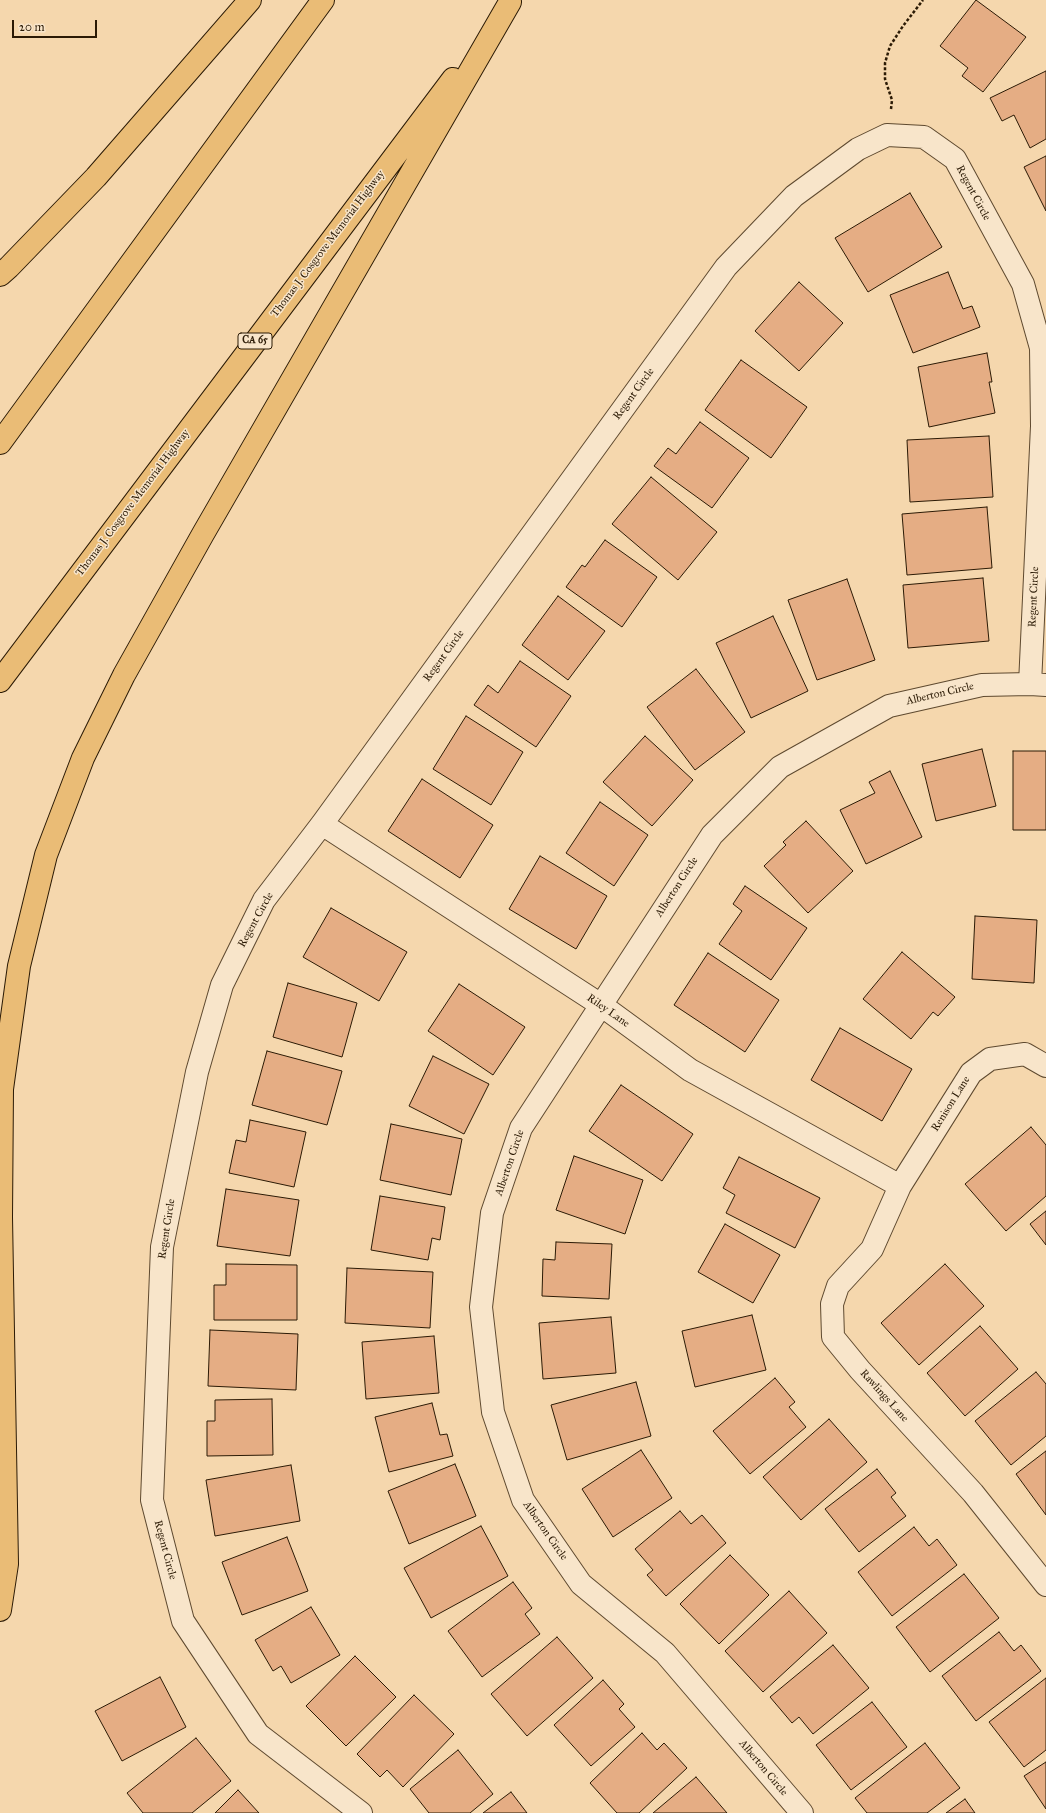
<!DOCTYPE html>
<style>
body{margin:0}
#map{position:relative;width:1046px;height:1813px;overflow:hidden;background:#f5d7ad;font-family:"IM FELL Great Primer",serif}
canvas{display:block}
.scale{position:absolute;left:12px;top:20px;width:85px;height:18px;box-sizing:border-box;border:2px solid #2b1a05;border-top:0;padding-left:5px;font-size:12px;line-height:14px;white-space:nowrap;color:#2b1a05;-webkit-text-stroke:3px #f8e5ca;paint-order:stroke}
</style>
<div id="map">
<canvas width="1046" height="1813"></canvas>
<div class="scale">20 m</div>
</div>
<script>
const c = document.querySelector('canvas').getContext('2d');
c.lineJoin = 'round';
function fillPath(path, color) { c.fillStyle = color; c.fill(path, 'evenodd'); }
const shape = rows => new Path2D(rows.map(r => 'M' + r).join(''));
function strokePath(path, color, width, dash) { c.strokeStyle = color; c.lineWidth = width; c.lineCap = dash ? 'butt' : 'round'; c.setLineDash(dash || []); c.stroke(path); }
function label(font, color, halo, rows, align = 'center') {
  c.font = font + ' "IM FELL Great Primer",serif'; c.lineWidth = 3; c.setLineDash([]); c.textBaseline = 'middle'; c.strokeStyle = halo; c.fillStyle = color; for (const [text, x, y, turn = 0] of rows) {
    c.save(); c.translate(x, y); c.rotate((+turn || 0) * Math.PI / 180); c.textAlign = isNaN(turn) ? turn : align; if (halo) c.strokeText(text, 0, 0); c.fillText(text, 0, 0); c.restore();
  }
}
const building = shape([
 [976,0,1026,37,983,92,962,76,968,68,940,46,976,0],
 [1046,71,1046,139,1030,148,1014,115,1002,121,990,98,1046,71],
 [1046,156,1046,211,1024,167,1046,156],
 [910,193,942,247,868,292,835,238,910,193],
 [948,272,963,309,972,306,980,327,913,353,890,295,948,272],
 [799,282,843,323,799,371,755,331,799,282],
 [987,353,992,382,989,382,995,413,929,427,918,367,987,353],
 [741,360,807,407,771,458,705,410,741,360],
 [700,422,749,458,712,508,654,466,668,448,676,454,700,422],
 [989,436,993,497,910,502,907,440,989,436],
 [651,477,717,532,678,580,612,524,651,477],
 [987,507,992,568,907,575,902,514,987,507],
 [605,540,657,577,622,627,566,587,582,565,585,567,605,540],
 [983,578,989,641,908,648,903,585,983,578],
 [847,579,875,660,817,680,788,600,847,579],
 [558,596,605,631,568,680,522,645,558,596],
 [773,616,808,691,751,718,716,643,773,616],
 [520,661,571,696,536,747,474,705,488,685,498,693,520,661],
 [696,669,745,732,695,770,647,707,696,669],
 [466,716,523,752,491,805,433,769,466,716],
 [645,736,693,780,652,826,603,782,645,736],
 [982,749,996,806,936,821,922,764,982,749],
 [1013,751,1046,751,1046,830,1013,830,1013,751],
 [890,771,922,837,866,864,840,810,875,793,869,782,890,771],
 [422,779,493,825,460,878,388,831,422,779],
 [600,802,648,835,614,886,566,853,600,802],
 [806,821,853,871,808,913,764,866,786,845,783,842,806,821],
 [540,856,607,896,576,949,509,909,540,856],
 [745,886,807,928,771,980,719,944,742,911,733,904,745,886],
 [331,908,407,952,379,1001,303,957,331,908],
 [975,916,1037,920,1034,983,972,979,975,916],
 [902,952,955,997,938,1016,933,1012,911,1039,863,999,902,952],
 [708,953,779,1000,745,1052,674,1005,708,953],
 [288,983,357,1003,342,1057,273,1037,288,983],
 [459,984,525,1027,493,1075,428,1031,459,984],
 [840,1028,912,1069,882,1121,811,1080,840,1028],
 [267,1051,342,1071,327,1125,252,1105,267,1051],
 [433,1056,489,1084,464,1134,409,1106,433,1056],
 [621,1085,693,1134,662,1181,589,1131,621,1085],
 [250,1120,306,1132,294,1187,229,1173,236,1140,246,1142,250,1120],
 [391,1124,462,1139,451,1195,380,1180,391,1124],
 [1031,1127,1046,1145,1046,1196,1006,1231,965,1184,1031,1127],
 [574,1156,643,1180,625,1234,556,1210,574,1156],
 [739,1157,820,1198,795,1248,726,1213,735,1195,723,1188,739,1157],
 [226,1189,299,1200,290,1256,217,1246,226,1189],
 [380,1196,445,1207,440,1240,432,1238,428,1260,371,1250,380,1196],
 [1046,1211,1046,1245,1030,1224,1046,1211],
 [725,1224,780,1255,753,1303,698,1272,725,1224],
 [556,1242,612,1244,609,1299,542,1296,543,1259,555,1260,556,1242],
 [226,1264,297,1265,297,1320,214,1320,214,1285,226,1285,226,1264],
 [945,1264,984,1306,919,1365,881,1323,945,1264],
 [347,1268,433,1272,430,1328,345,1323,347,1268],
 [752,1315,766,1370,695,1387,682,1331,752,1315],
 [611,1317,616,1373,543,1379,539,1323,611,1317],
 [980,1326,1018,1369,965,1416,927,1373,980,1326],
 [210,1330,298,1334,296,1390,208,1386,210,1330],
 [434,1336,439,1393,366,1399,362,1342,434,1336],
 [1036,1372,1046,1384,1046,1436,1011,1465,975,1421,1036,1372],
 [775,1378,795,1402,789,1407,806,1427,750,1474,713,1431,775,1378],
 [636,1382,651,1436,567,1460,551,1405,636,1382],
 [272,1399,273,1455,207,1456,207,1421,215,1421,215,1400,272,1399],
 [432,1403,440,1435,447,1434,453,1456,389,1472,375,1417,432,1403],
 [829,1419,867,1462,801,1520,763,1477,829,1419],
 [641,1450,672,1498,613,1537,582,1489,641,1450],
 [1046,1451,1046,1515,1016,1474,1046,1451],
 [455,1464,476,1516,409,1544,388,1491,455,1464],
 [291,1465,300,1521,215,1536,206,1480,291,1465],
 [877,1469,896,1493,891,1497,906,1516,859,1552,825,1509,877,1469],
 [680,1511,691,1524,702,1515,726,1543,666,1596,647,1575,653,1570,635,1549,680,1511],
 [481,1526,508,1576,431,1618,404,1568,481,1526],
 [914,1527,929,1546,937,1539,957,1565,892,1616,858,1572,914,1527],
 [287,1537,308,1591,242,1615,222,1562,287,1537],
 [730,1555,769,1595,719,1644,680,1604,730,1555],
 [964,1574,999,1618,930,1672,896,1627,964,1574],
 [513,1582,532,1608,525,1614,540,1634,482,1677,448,1631,513,1582],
 [789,1591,827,1633,763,1692,725,1651,789,1591],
 [311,1607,340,1655,291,1683,281,1666,273,1671,255,1640,311,1607],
 [999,1632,1014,1651,1021,1645,1041,1671,976,1721,942,1676,999,1632],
 [557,1637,593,1678,527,1736,491,1694,557,1637],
 [833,1645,869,1688,813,1734,799,1717,792,1723,770,1697,833,1645],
 [355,1656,396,1697,346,1746,306,1706,355,1656],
 [160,1677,186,1727,122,1761,95,1711,160,1677],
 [1046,1678,1046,1750,1024,1767,989,1722,1046,1678],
 [603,1680,624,1704,619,1709,635,1727,591,1766,554,1725,603,1680],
 [414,1695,454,1734,403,1787,387,1770,380,1777,357,1754,414,1695],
 [872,1702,907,1747,851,1790,816,1745,872,1702],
 [642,1733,657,1750,664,1743,687,1768,639,1813,617,1813,590,1783,642,1733],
 [196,1738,231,1781,192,1813,143,1813,127,1793,196,1738],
 [925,1743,960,1788,927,1813,867,1813,855,1798,925,1743],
 [458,1750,493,1794,470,1813,429,1813,410,1789,458,1750],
 [1046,1762,1046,1809,1024,1776,1046,1762],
 [696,1777,727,1813,653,1813,696,1777],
 [238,1790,259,1813,215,1813,238,1790],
 [511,1792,527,1813,483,1813,511,1792],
 [965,1799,975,1813,946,1813,965,1799]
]);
fillPath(building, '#e5ad84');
strokePath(building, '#2b1a05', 1);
const minor = shape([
 [322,824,601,1005,690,1070,900,1186],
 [1046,1066,1025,1054,990,1059,971,1073,900,1186,872,1249,838,1286,832,1304,833,1337,860,1370,973,1493,1046,1585],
 [361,1813,258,1734,183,1621,152,1500,162,1247,197,1072,222,985,264,900,322,824,726,267,794,196,858,149,887,135,924,137,955,159,1023,284,1041,348,1042,426,1030,684],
 [802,1813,665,1653,581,1584,523,1500,493,1412,481,1307,492,1213,521,1128,712,835,780,767,889,706,982,685,1030,684,1046,685]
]);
const motorway = shape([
 [0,275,9,267,96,177,250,0],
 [0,443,323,0],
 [0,681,453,79],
 [0,1610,7,1564,1,1217,2,1089,19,966,46,855,83,758,124,675,203,534,510,2]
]);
strokePath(minor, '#5e492f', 24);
strokePath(motorway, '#2b1a05', 24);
strokePath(shape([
 [891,109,892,100,885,79,885,63,890,46,903,26,923,0]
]), '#2b1a05', 2.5, [3, 2]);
strokePath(minor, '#f8e5ca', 22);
strokePath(motorway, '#eabc76', 22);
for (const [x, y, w] of [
 [255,341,34]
]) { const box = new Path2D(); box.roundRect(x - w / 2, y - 8, w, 16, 3); c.fillStyle = '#f8e5ca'; c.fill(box); strokePath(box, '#2b1a05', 1); }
label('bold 10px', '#2b1a05', null, [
 ["CA 65",255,341]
]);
label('11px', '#2b1a05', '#f8e5ca', [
 ["Regent Circle",973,193,62],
 ["Thomas J. Cosgrove Memorial Highway",328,244,-53],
 ["Regent Circle",634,394,-54],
 ["Thomas J. Cosgrove Memorial Highway",133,503,-53],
 ["Regent Circle",1034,597,-87],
 ["Regent Circle",444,656,-54],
 ["Alberton Circle",940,694,-13],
 ["Alberton Circle",677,887,-57],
 ["Regent Circle",256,920,-61],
 ["Riley Lane",608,1011,35],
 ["Renison Lane",951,1104,-58],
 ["Alberton Circle",510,1163,-71],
 ["Regent Circle",167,1229,-81],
 ["Rawlings Lane",884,1396,48],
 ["Alberton Circle",545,1531,55],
 ["Regent Circle",165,1550,75],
 ["Alberton Circle",763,1768,50]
]);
</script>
